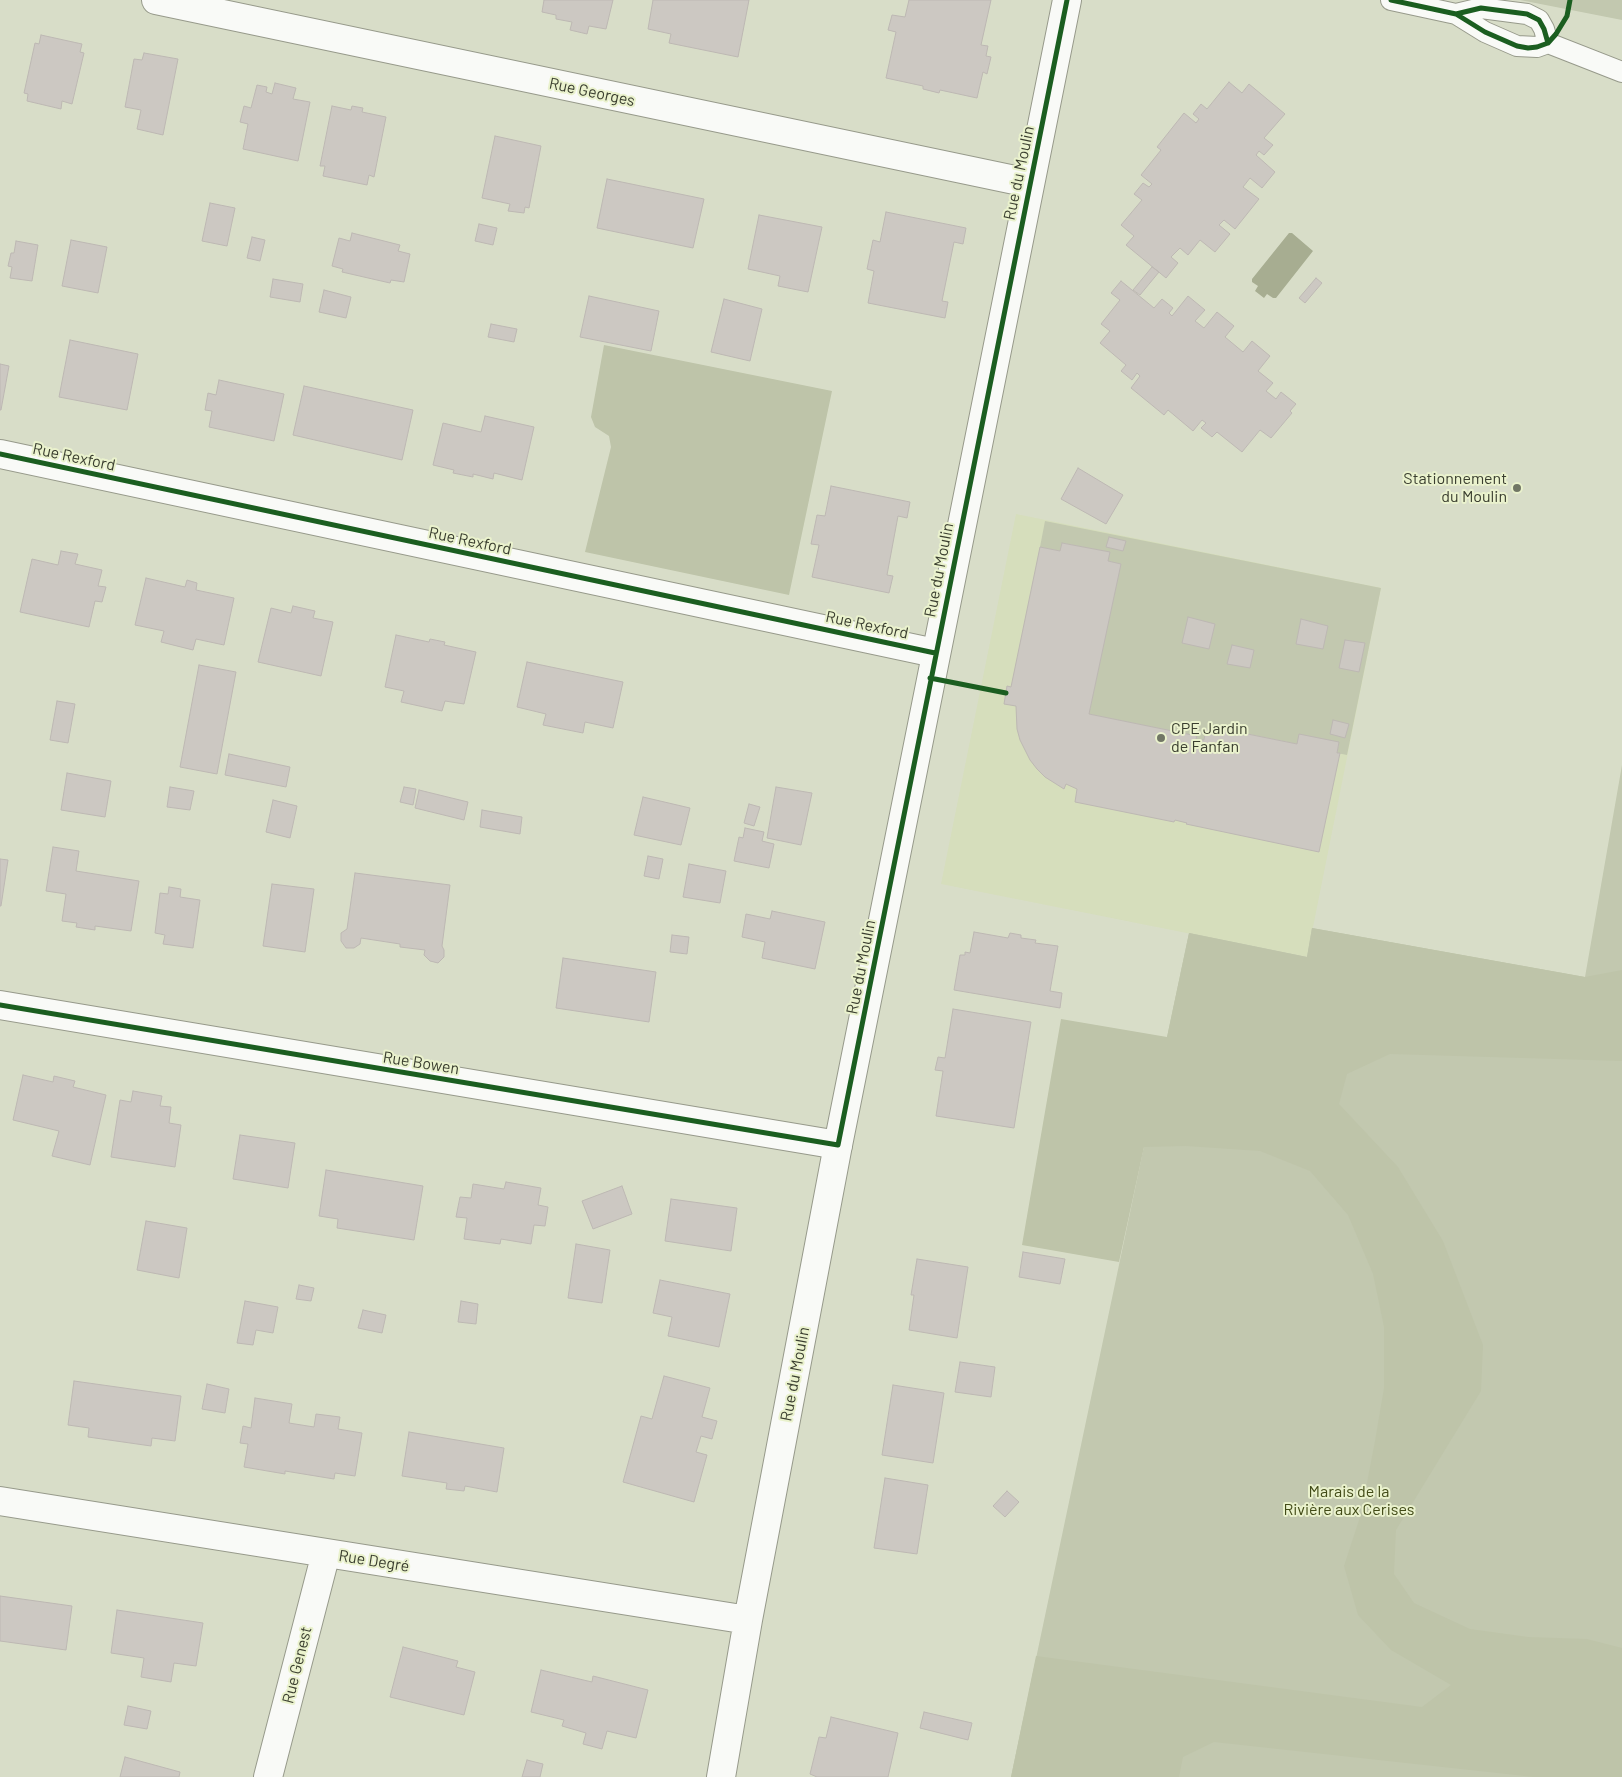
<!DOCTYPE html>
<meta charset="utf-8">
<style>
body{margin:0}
canvas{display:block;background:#d8ddc8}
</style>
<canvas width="1622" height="1777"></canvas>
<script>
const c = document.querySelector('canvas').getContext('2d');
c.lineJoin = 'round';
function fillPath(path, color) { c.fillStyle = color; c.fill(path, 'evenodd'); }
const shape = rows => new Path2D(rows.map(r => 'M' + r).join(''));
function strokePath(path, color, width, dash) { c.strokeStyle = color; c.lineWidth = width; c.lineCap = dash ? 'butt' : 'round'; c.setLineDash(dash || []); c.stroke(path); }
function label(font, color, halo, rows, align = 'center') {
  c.font = font + ' Barlow,sans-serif'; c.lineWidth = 4; c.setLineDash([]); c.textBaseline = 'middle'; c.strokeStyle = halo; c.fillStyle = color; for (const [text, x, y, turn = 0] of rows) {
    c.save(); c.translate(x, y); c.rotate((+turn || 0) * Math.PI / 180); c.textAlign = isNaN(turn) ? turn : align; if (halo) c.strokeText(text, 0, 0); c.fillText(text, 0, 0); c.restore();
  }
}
fillPath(shape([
 [1016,514,1381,588,1307,957,941,884]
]), '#d6debc');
fillPath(shape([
 [1520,0,1622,0,1622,20],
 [1045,521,1381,588,1347,755,1337,753,1339,742,1297,744,1214,727,1212,730,1206,729,1204,740,1196,739,1196,736,1089,714,1120,564,1108,561,1109,552,1062,543,1060,551,1040,547],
 [1622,765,1622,1777,1011,1777,1189,933,1307,957,1312,928,1585,977]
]), '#c2c8af');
fillPath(shape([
 [604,345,832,391,789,595,585,552,611,447,609,436,595,427,591,417],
 [1312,928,1585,977,1622,970,1622,1061,1390,1054,1347,1074,1339,1104,1398,1167,1443,1241,1483,1345,1481,1391,1396,1530,1394,1574,1414,1603,1470,1629,1528,1637,1587,1639,1622,1648,1622,1777,1534,1777,1214,1742,1183,1757,1179,1777,1011,1777,1036,1656,1422,1707,1451,1685,1391,1650,1358,1615,1344,1566,1361,1514,1375,1441,1384,1388,1384,1327,1373,1274,1348,1215,1310,1171,1260,1151,1186,1146,1144,1147,1119,1262,1022,1245,1061,1019,1167,1037,1189,933,1307,957]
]), '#bec4a9');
fillPath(shape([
 [1289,233,1292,233,1313,251,1276,298,1273,298,1267,294,1264,298,1255,291,1258,286,1252,282,1252,279]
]), '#a7ad91');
const building = shape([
 [544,0,613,0,606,29,589,26,587,34,570,30,572,22,556,19,556,15,542,12,544,0],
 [653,0,749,0,738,57,669,43,671,34,648,29,653,0],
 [909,0,991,0,981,45,988,46,986,56,991,57,987,74,983,72,977,98,940,90,939,93,923,89,923,86,886,78,896,32,888,30,892,15,905,17,909,0],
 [41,35,82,44,80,52,84,53,72,104,62,101,61,109,27,101,28,94,24,93,35,43,39,44,41,35],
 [144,53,178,59,163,135,137,129,141,110,125,107,134,59,142,60,144,53],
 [1229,82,1242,93,1249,84,1285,114,1264,138,1273,145,1264,155,1259,151,1256,155,1275,172,1262,188,1250,178,1243,187,1259,199,1235,229,1224,220,1219,225,1230,234,1215,252,1200,240,1188,255,1180,248,1171,257,1178,263,1166,278,1126,245,1134,236,1121,225,1142,200,1134,194,1143,183,1149,187,1152,184,1141,175,1161,150,1157,147,1184,113,1196,123,1199,119,1193,114,1201,104,1207,109,1229,82],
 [275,83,296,88,293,99,310,102,298,161,243,149,248,124,240,122,244,106,251,108,257,85,267,87,266,92,272,94,275,83],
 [332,106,351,110,352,106,363,108,362,112,386,117,374,177,369,175,367,185,323,176,325,166,320,166,332,106],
 [495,136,541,146,529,208,525,207,524,213,508,211,510,204,482,198,495,136],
 [607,179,704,199,693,248,597,228,607,179],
 [210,203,235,208,227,246,202,241,210,203],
 [886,212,966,228,963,244,954,242,942,301,948,302,945,318,868,303,874,271,867,269,873,240,880,242,886,212],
 [759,215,822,227,808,292,778,286,780,276,748,269,759,215],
 [479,224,497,228,493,245,475,241,479,224],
 [352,233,400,245,398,251,410,254,404,282,391,280,390,283,342,272,343,269,332,266,339,238,350,241,352,233],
 [252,237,265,240,260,261,247,258,252,237],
 [71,240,107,247,98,293,62,286,71,240],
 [16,241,38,245,32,281,10,278,12,267,8,266,11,253,14,253,16,241],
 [1152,267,1159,272,1140,295,1133,290,1152,267],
 [1316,278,1322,283,1305,303,1299,298,1316,278],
 [273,279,303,284,300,302,270,297,273,279],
 [1121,281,1154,308,1162,299,1173,308,1169,313,1172,316,1188,296,1205,310,1195,321,1204,328,1217,312,1234,326,1225,337,1243,352,1252,341,1270,356,1258,371,1273,383,1266,391,1276,399,1281,392,1296,404,1290,411,1292,413,1271,438,1260,430,1242,452,1217,432,1212,437,1201,428,1206,423,1202,420,1193,431,1168,410,1164,415,1131,388,1140,376,1137,373,1132,380,1121,371,1126,365,1100,343,1110,331,1101,324,1120,300,1111,293,1121,281],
 [324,290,351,297,346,318,319,312,324,290],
 [589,296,659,311,651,351,580,337,589,296],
 [724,299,762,309,750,361,711,352,724,299],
 [491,324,517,329,514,342,488,337,491,324],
 [70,340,138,354,127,410,59,397,70,340],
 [0,364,9,366,1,410,0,410,0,364],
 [219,380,284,394,274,441,209,427,212,411,205,410,208,393,216,395,219,380],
 [304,386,413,410,402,460,293,435,304,386],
 [485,416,534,427,522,480,494,473,493,479,473,474,473,477,453,473,454,470,433,465,443,423,481,432,485,416],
 [1078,468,1123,495,1106,524,1061,499,1078,468],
 [831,486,910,502,907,518,898,516,887,575,893,576,889,593,812,577,819,545,811,544,817,515,825,516,831,486],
 [1109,537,1126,541,1123,551,1106,547,1109,537],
 [1062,543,1110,552,1108,561,1121,564,1089,714,1197,736,1196,739,1204,740,1206,729,1212,730,1213,727,1297,744,1299,734,1339,742,1337,753,1340,753,1319,852,1186,824,1187,823,1175,820,1174,822,1075,802,1077,789,1066,784,1064,789,1045,777,1037,769,1030,760,1020,740,1017,729,1016,706,1004,704,1007,686,1011,687,1040,547,1060,551,1062,543],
 [61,551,78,554,75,564,102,570,98,586,106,587,102,602,95,601,89,627,20,612,32,559,58,565,61,551],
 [146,578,185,587,187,580,197,583,196,590,234,598,224,645,196,639,193,650,161,642,164,631,135,625,146,578],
 [293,606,315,611,313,618,333,622,321,676,258,662,271,608,291,613,293,606],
 [1188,617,1215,624,1209,649,1182,643,1188,617],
 [1301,619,1328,626,1323,649,1296,644,1301,619],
 [396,635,429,642,430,639,445,642,444,645,476,652,464,704,445,701,442,711,401,702,404,691,385,687,396,635],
 [1345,640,1365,643,1359,672,1339,668,1345,640],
 [1232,645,1254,650,1250,668,1227,664,1232,645],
 [527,662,623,682,613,728,585,722,583,733,543,725,546,714,517,707,527,662],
 [199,665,236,672,217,774,180,767,199,665],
 [57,701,75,704,68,743,50,740,57,701],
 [1333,720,1349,724,1345,738,1330,734,1333,720],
 [229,754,290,767,286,787,225,775,229,754],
 [67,773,111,781,105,817,61,810,67,773],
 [170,787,194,791,190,810,167,807,170,787],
 [404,787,416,789,413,805,400,802,404,787],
 [776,787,812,793,801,845,767,838,776,787],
 [419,790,468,802,464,820,415,808,419,790],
 [643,797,690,808,681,845,634,835,643,797],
 [273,800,297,806,290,838,266,832,273,800],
 [749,804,760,807,754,826,744,823,749,804],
 [482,810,522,817,520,834,480,827,482,810],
 [745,828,764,832,762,841,774,844,769,868,734,861,739,837,743,838,745,828],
 [53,847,79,851,76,871,139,881,131,931,95,926,95,930,76,927,77,923,62,921,66,894,46,891,53,847],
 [648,856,663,859,659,879,644,876,648,856],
 [0,859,8,860,1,906,0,906,0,859],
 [689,864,726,871,720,903,683,897,689,864],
 [355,873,450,885,442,946,444,950,444,957,438,963,430,961,424,955,425,950,400,947,400,944,361,938,360,944,354,948,346,948,341,941,341,933,347,929,355,873],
 [272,884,314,889,305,952,263,946,272,884],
 [169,887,181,889,180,897,200,900,193,948,163,944,165,935,155,933,160,893,168,894,169,887],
 [772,911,825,922,815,969,762,958,765,942,742,937,746,914,770,919,772,911],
 [974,932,1008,938,1010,933,1021,935,1021,938,1036,940,1035,943,1058,946,1050,991,1062,993,1060,1008,954,990,960,955,965,955,965,952,970,953,974,932],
 [672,935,689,937,687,954,670,952,672,935],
 [563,958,656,972,649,1022,556,1008,563,958],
 [953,1009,1031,1022,1014,1128,936,1116,943,1071,935,1070,938,1057,945,1058,953,1009],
 [23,1075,53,1082,54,1076,75,1081,73,1087,106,1095,90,1165,52,1156,59,1131,13,1120,23,1075],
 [133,1091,162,1096,160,1106,171,1107,169,1123,181,1125,175,1167,111,1157,120,1100,131,1102,133,1091],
 [240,1135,295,1143,288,1188,233,1179,240,1135],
 [326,1170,423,1186,414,1240,337,1228,338,1219,319,1216,326,1170],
 [506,1182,541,1188,538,1205,548,1207,545,1226,534,1225,531,1244,501,1239,500,1244,464,1239,467,1218,456,1217,460,1197,471,1198,473,1184,504,1189,506,1182],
 [622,1186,632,1214,593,1229,582,1201,622,1186],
 [671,1199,737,1208,731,1251,665,1241,671,1199],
 [146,1221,187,1228,179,1278,137,1270,146,1221],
 [576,1244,610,1250,602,1303,568,1298,576,1244],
 [1023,1252,1065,1259,1060,1284,1019,1277,1023,1252],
 [917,1259,968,1267,957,1338,909,1330,914,1295,911,1295,917,1259],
 [660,1280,730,1294,719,1347,668,1336,672,1317,653,1313,660,1280],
 [299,1285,314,1288,311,1301,296,1299,299,1285],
 [245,1301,278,1307,273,1333,256,1330,253,1345,237,1343,245,1301],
 [461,1301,478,1304,476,1324,458,1322,461,1301],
 [363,1310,386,1315,382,1333,358,1328,363,1310],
 [960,1362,995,1367,991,1397,955,1392,960,1362],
 [664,1376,710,1388,702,1417,717,1421,712,1439,701,1436,696,1452,707,1455,694,1502,623,1482,641,1416,652,1419,664,1376],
 [74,1381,181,1396,175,1441,152,1438,151,1446,88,1437,89,1428,68,1425,74,1381],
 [207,1384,229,1389,225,1413,202,1409,207,1384],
 [893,1385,944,1393,933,1463,882,1455,893,1385],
 [255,1398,292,1404,289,1423,314,1427,316,1414,340,1417,338,1429,362,1433,355,1476,335,1473,334,1479,285,1471,285,1474,244,1467,248,1444,240,1443,243,1426,251,1428,255,1398],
 [409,1432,504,1448,497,1492,465,1486,464,1491,446,1489,447,1483,402,1476,409,1432],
 [885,1478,928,1485,917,1554,874,1548,885,1478],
 [1007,1491,1019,1502,1005,1517,993,1506,1007,1491],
 [0,1596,72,1606,66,1650,0,1641,0,1596],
 [117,1610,203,1623,196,1666,174,1663,171,1682,141,1677,144,1658,111,1653,117,1610],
 [403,1647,458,1661,456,1667,475,1672,464,1715,390,1697,403,1647],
 [541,1670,592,1682,593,1676,648,1690,636,1738,607,1731,602,1749,583,1744,586,1733,562,1726,564,1720,531,1712,541,1670],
 [128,1706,151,1711,147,1729,124,1725,128,1706],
 [924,1712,972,1723,968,1740,920,1728,924,1712],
 [831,1717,898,1733,888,1777,817,1777,810,1774,819,1737,826,1738,831,1717],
 [125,1757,180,1772,179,1777,120,1777,125,1757],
 [527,1760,543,1764,540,1777,522,1777,527,1760]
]);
fillPath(building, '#ccc8c2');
strokePath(building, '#bdb8b3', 1);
const service = shape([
 [1391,0,1456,14,1485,32,1517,46,1537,47,1548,43,1622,72],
 [1456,14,1481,8,1527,14,1539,20,1544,29,1548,43]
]);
const minor = shape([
 [156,0,1029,183],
 [0,454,935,653],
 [0,1501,748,1620],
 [268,1777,326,1553],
 [721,1777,748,1620,838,1145]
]);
const tertiary = shape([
 [0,1005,838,1145,1067,0]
]);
strokePath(service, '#979a8b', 22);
strokePath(minor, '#979a8b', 30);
strokePath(tertiary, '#979a8b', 30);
strokePath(service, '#f9faf7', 20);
strokePath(minor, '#f9faf7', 28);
strokePath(tertiary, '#f9faf7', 28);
strokePath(shape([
 [1391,0,1456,14,1485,32,1517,46,1528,48,1537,47,1548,43,1556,34,1567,16,1570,0],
 [1456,14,1481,8,1527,14,1539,20,1544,29,1548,43],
 [0,454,935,653],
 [930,678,1006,693],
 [0,1005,838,1145,1067,0]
]), '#1b5e20', 5);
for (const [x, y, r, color] of [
 [1517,488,5,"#717665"],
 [1161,738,5,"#717665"]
]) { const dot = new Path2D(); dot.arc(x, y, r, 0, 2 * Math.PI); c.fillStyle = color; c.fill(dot); strokePath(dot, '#eaf2cd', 2); }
label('16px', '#3a3e2f', '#eaf2cd', [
 ["Rue Georges",592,92,12],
 ["Rue du Moulin",1019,173,-78],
 ["Rue Rexford",74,457,12],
 ["Rue Rexford",470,541,12],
 ["Rue du Moulin",939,570,-79],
 ["Rue Rexford",867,625,12],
 ["Rue du Moulin",861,967,-79],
 ["Rue Bowen",421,1063,9],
 ["Rue du Moulin",795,1374,-79],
 ["Rue Degré",374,1561,9],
 ["Rue Genest",297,1665,-76]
]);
label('16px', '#3a3e2f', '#eaf2cd', [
 ["Stationnement",1507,479],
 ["du Moulin",1507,497],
 ["CPE Jardin",1171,729,"left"],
 ["de Fanfan",1171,747,"left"]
], 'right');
label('16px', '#424b17', '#eaf2cd', [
 ["Marais de la",1349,1492],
 ["Rivière aux Cerises",1349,1510]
]);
</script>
